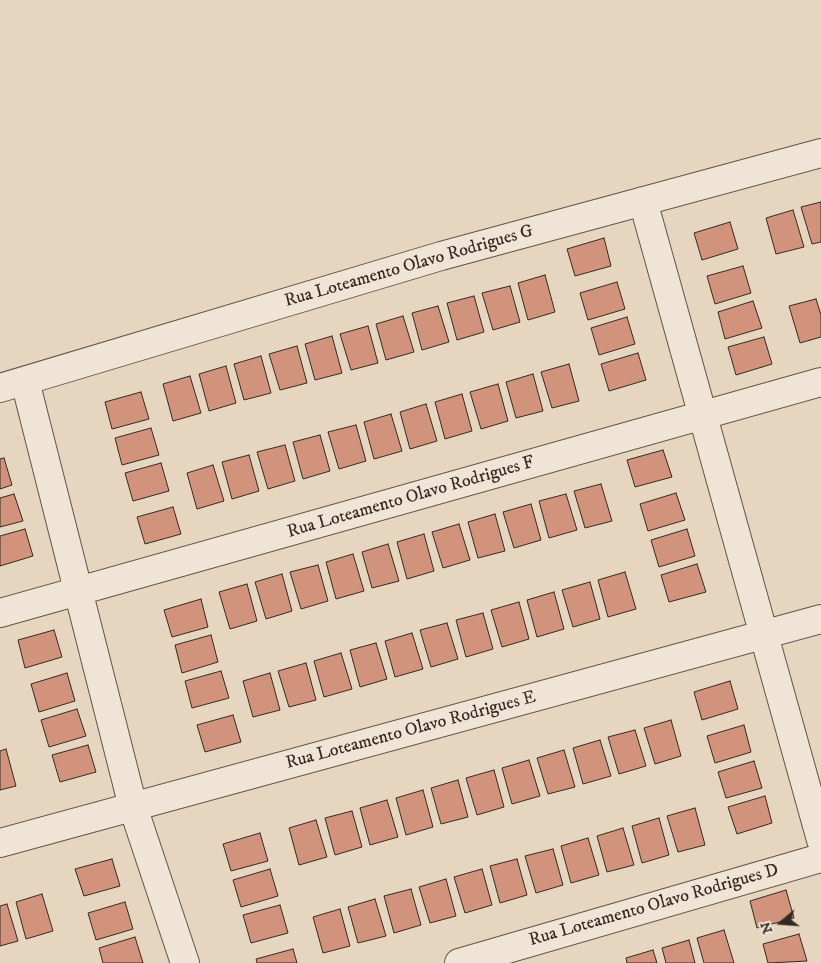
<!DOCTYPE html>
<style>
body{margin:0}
#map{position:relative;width:821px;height:963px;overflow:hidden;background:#e6d6bf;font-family:"IM FELL DW Pica",serif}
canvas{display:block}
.north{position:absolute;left:756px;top:898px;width:50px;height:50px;-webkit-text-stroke:4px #efe4d5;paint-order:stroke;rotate:252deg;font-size:14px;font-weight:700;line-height:20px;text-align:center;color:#352921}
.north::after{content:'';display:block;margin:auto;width:18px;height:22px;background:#352921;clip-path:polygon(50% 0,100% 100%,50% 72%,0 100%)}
</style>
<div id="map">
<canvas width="821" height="963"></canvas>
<div class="north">N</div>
</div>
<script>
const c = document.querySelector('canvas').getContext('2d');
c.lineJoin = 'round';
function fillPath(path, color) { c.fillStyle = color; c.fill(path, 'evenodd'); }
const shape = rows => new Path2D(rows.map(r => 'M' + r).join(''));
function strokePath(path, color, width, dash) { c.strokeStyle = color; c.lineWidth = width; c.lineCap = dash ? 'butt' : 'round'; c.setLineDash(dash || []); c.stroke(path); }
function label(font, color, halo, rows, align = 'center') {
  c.font = font + ' "IM FELL DW Pica",serif'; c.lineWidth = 4; c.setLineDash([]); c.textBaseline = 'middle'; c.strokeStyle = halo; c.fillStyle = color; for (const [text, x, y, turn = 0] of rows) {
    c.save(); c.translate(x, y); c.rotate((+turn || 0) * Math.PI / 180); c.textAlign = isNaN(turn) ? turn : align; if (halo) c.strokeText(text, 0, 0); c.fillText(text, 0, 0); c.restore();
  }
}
const building = shape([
 [821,202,821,242,812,244,801,207,821,202],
 [793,210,804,247,776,254,766,218,793,210],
 [730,222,738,249,702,260,694,233,730,222],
 [604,238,611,266,575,276,567,249,604,238],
 [743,266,751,293,715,304,707,276,743,266],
 [545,275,555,312,528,320,518,283,545,275],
 [617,282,625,309,588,320,580,293,617,282],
 [510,286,520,322,493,330,482,293,510,286],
 [474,296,484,332,457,340,447,303,474,296],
 [816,299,821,315,821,337,800,343,789,306,816,299],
 [753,301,762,328,725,339,718,312,753,301],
 [438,306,449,342,422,350,412,313,438,306],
 [403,316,414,352,386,360,376,324,403,316],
 [627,317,635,344,599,355,591,328,627,317],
 [368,326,378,363,351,370,340,334,368,326],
 [332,336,342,373,315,380,305,344,332,336],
 [764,337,772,364,736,375,728,347,764,337],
 [297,346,307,383,280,390,269,354,297,346],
 [638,353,646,380,609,391,601,364,638,353],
 [261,356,271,393,244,400,234,364,261,356],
 [569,364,579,401,552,408,541,372,569,364],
 [226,366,236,403,209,411,199,374,226,366],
 [533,374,543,411,516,418,506,382,533,374],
 [190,376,201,413,173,421,163,384,190,376],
 [498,384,508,421,481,429,470,392,498,384],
 [141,392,149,419,112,429,105,402,141,392],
 [462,394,472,431,445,439,435,402,462,394],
 [426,404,437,441,410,449,400,412,426,404],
 [391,414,402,451,374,459,364,422,391,414],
 [356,425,366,461,339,469,328,432,356,425],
 [151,428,159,455,122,465,115,438,151,428],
 [320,435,330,471,303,479,293,442,320,435],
 [285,445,295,481,268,489,257,452,285,445],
 [663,450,672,477,635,487,627,460,663,450],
 [249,455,259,491,232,499,222,462,249,455],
 [4,458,12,485,0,489,0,459,4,458],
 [161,463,169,491,133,501,125,473,161,463],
 [213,465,224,501,197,509,187,473,213,465],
 [601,484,612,521,585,528,574,491,601,484],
 [676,493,685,520,648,531,640,504,676,493],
 [14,494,23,521,0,527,0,498,14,494],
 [566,494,577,530,549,538,539,501,566,494],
 [531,504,541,540,514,548,503,512,531,504],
 [173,507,181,534,145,544,137,517,173,507],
 [495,514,505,551,478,558,468,522,495,514],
 [459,524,470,560,443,568,432,532,459,524],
 [25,529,33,556,0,566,0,536,25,529],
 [687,529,695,556,659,567,651,540,687,529],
 [424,534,434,571,407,579,397,542,424,534],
 [388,544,399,581,372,588,362,552,388,544],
 [353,554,364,591,336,599,326,562,353,554],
 [697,564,706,592,669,602,661,575,697,564],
 [318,565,328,601,301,609,290,572,318,565],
 [625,572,636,609,608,617,598,580,625,572],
 [282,574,292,611,266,619,255,582,282,574],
 [590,582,600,619,573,627,562,590,590,582],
 [247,584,257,621,230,629,219,592,247,584],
 [554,592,564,629,537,637,527,600,554,592],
 [201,599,208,627,172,637,164,610,201,599],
 [519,602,529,639,502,647,491,610,519,602],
 [483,613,493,649,466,657,456,620,483,613],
 [447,623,458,659,431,667,420,630,447,623],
 [54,630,62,657,25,668,18,640,54,630],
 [412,633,423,669,395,677,385,641,412,633],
 [211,635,218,662,182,673,175,645,211,635],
 [376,643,387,679,360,687,350,650,376,643],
 [341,653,352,689,324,697,314,661,341,653],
 [306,663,316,700,289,707,278,671,306,663],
 [221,671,229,698,192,708,185,681,221,671],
 [67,673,75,701,39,712,31,684,67,673],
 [270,673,280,710,253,717,243,681,270,673],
 [730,681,738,709,702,720,694,692,730,681],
 [77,709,86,736,49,747,41,720,77,709],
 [233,715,241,742,205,752,197,725,233,715],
 [671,720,681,756,655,764,644,728,671,720],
 [744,725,751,752,715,763,707,736,744,725],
 [635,730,646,766,619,774,608,737,635,730],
 [600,740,611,776,583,784,573,748,600,740],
 [88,745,96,772,60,782,52,755,88,745],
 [6,749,16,786,0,790,0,751,6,749],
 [564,750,575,787,548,794,537,758,564,750],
 [529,760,540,796,512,804,502,768,529,760],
 [754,761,762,788,726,798,718,772,754,761],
 [494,770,504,807,477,815,466,778,494,770],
 [458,780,468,817,441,824,431,788,458,780],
 [423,790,433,827,406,835,396,798,423,790],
 [765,796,772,823,737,834,728,807,765,796],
 [387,800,398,837,370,845,360,808,387,800],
 [695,808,705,845,678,852,667,816,695,808],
 [352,811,362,847,335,855,325,818,352,811],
 [659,818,669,855,642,863,632,826,659,818],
 [316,820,327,857,299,865,289,828,316,820],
 [623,828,634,865,607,872,597,836,623,828],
 [260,833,268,861,231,871,223,844,260,833],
 [588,838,599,875,571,883,561,846,588,838],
 [553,849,563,885,536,893,525,856,553,849],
 [112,859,120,886,84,896,75,869,112,859],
 [517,859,527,895,500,903,490,866,517,859],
 [270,869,278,896,241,907,233,880,270,869],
 [482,869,492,905,465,913,454,877,482,869],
 [446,879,456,916,430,923,419,887,446,879],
 [411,889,421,925,394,933,384,896,411,889],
 [786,890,794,918,757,928,750,901,786,890],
 [42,894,53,931,26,939,16,902,42,894],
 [375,899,386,936,358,943,348,907,375,899],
 [125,902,133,929,96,940,88,913,125,902],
 [7,904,18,941,0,946,0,906,7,904],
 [280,905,288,933,251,943,243,915,280,905],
 [340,909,350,946,323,953,313,917,340,909],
 [724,930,734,963,704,963,697,938,724,930],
 [799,934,807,961,768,963,763,944,799,934],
 [135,937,143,963,103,963,99,948,135,937],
 [689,940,695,963,666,963,662,948,689,940],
 [293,949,297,963,257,963,256,959,293,949],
 [653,950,657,963,627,963,626,958,653,950]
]);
fillPath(building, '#d2937d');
strokePath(building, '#352921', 1);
const minor = shape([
 [643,201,821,840],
 [25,381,133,807,185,963],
 [0,388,441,256,821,153],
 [0,613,821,382],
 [0,843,821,619],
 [459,963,821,858]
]);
strokePath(minor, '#615448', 30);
strokePath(minor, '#efe4d5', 28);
label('18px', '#352921', '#efe4d5', [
 ["Rua Loteamento Olavo Rodrigues G",409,267,-16],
 ["Rua Loteamento Olavo Rodrigues F",411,498,-16],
 ["Rua Loteamento Olavo Rodrigues E",411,731,-15],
 ["Rua Loteamento Olavo Rodrigues D",654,906,-16]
]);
</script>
